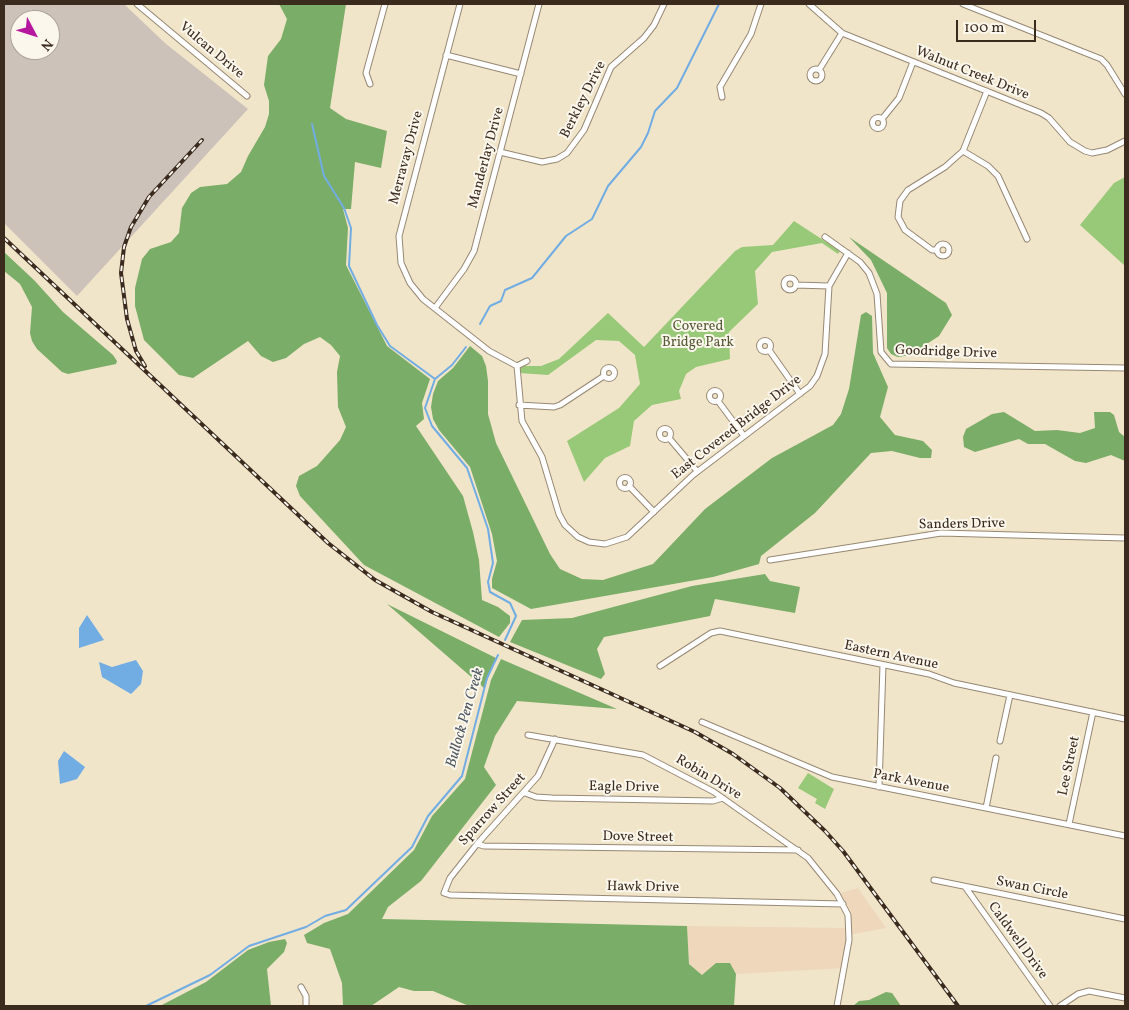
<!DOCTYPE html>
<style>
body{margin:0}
#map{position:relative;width:1129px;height:1010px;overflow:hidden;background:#f1e5c9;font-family:Vollkorn,serif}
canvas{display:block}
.frame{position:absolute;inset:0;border:5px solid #3b2a1e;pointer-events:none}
.north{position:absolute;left:10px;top:10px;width:50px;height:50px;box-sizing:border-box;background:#fbf7ec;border:1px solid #aea59a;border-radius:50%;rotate:130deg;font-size:14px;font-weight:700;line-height:20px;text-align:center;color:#3b2a1e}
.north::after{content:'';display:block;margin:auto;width:18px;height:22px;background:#b5179e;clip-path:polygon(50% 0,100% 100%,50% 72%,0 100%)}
.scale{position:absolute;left:956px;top:20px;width:80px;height:22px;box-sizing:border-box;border:2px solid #3b2a1e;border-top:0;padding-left:6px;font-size:15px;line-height:18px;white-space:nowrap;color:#3b2a1e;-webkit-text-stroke:4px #fbf7ec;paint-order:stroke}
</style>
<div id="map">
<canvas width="1129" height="1010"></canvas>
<div class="frame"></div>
<div class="north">N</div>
<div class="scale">100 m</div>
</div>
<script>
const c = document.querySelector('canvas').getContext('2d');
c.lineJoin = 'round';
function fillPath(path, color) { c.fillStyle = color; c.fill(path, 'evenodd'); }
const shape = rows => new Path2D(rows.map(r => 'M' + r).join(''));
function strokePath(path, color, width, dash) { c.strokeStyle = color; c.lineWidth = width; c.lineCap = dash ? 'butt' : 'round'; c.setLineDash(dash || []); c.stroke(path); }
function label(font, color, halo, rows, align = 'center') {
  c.font = font + ' Vollkorn,serif'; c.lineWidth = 4; c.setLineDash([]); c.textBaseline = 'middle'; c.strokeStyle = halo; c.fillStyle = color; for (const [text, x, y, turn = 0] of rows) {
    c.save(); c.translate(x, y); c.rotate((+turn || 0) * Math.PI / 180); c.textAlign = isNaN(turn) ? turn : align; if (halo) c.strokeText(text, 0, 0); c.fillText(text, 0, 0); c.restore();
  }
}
fillPath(shape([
 [858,888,886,928,849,935,845,968,736,974,730,963,702,975,689,964,687,926,849,928,837,894]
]), '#eed7bb');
fillPath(shape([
 [4,4,124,4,165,43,248,109,77,296,4,223],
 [20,20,50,20,50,50,20,50]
]), '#ccc2b9');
fillPath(shape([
 [1125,177,1125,266,1080,225,1114,183],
 [794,221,840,251,838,254,822,243,772,252,755,271,758,304,729,332,730,359,696,367,686,374,679,391,681,399,652,405,634,421,630,446,605,458,584,482,567,441,619,408,640,384,635,355,619,341,596,340,548,375,519,373,517,366,541,366,559,359,608,313,644,347,735,251,742,247,773,245],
 [808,773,834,789,825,809,815,803,817,799,798,788]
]), '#98c978');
fillPath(shape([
 [279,4,346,4,330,108,346,119,387,131,381,168,355,162,351,209,343,209,348,228,346,265,387,346,430,379,422,403,424,419,416,426,463,496,473,532,479,560,482,600,498,607,510,616,510,623,499,637,364,565,300,496,296,486,299,476,317,466,340,440,346,427,338,407,337,372,340,356,331,345,320,337,304,344,286,358,273,362,261,356,248,341,193,378,179,375,144,340,135,306,135,288,142,259,150,249,171,242,179,233,182,208,191,193,200,187,227,184,241,172,248,156,265,127,269,114,269,101,264,85,268,56,281,39,287,19],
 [849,237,946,303,952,315,939,336,910,355,898,357,891,354,887,348,887,293,871,260],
 [4,252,34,280,63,312,113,355,117,361,116,364,68,374,62,372,37,349,32,341,30,333,32,307,20,284,4,271],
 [866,312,872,316,873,353,888,387,880,417,895,435,923,441,932,450,931,458,920,458,892,451,871,453,815,513,761,556,759,564,713,577,531,609,492,588,492,579,497,561,492,534,470,467,439,430,433,419,431,407,433,394,438,381,453,368,470,346,482,356,486,366,488,381,488,414,496,443,550,554,560,569,582,579,603,580,653,564,705,509,772,458,833,425,841,414,849,389,861,315],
 [1004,412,1035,431,1057,430,1080,433,1095,428,1094,412,1110,412,1114,415,1119,432,1125,437,1125,461,1111,455,1086,463,1075,461,1045,444,1028,444,1019,439,975,452,964,447,963,437,966,429,992,414],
 [765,574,770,581,800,587,795,613,715,599,710,616,604,637,597,649,605,674,601,679,510,642,522,620,572,618,692,586],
 [387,604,496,658,484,688],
 [501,659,617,709,517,701,495,736,484,767,496,785,421,881,388,907,382,919,687,926,689,964,702,975,716,963,730,963,736,974,734,1006,469,1006,433,991,414,991,399,987,371,1006,343,1006,342,983,330,949,307,943,304,935,324,923,348,914,414,850,432,816,465,779,491,680],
 [285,939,287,943,284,952,267,969,271,1006,160,1006,206,982,248,950,269,942],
 [886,992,892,993,901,1006,853,1006,859,1001,869,1000]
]), '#7aad68');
fillPath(shape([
 [87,615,104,640,79,648,79,628],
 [136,660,143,671,141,684,131,694,102,677,99,662,112,667],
 [64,751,85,767,77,779,60,784,58,761]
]), '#71ade3');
strokePath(shape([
 [312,124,324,176,344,208,351,228,349,266,377,325,390,346,435,379,425,408,432,426,467,468,488,529,493,563,488,582,490,592,510,603,516,616,505,640],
 [480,324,490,306,501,301,505,290,532,278,566,236,592,219,608,186,641,147,648,133,655,111,677,88,719,4],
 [435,379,452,365,466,347],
 [146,1006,210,975,249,946,306,927,325,916,346,910,412,847,428,816,462,776,487,678,498,655]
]), '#71ade3', 2);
const minor = shape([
 [137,4,247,96],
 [460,4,399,236,401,263,410,283,423,299,489,351,517,366,522,421,542,457,559,514,565,525,578,537,589,542,605,544,627,537,693,475,810,386,817,376,825,354,829,286,848,253],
 [809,4,842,33,1041,113,1049,118,1070,142,1085,151,1092,153,1107,150,1125,141],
 [963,4,1101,59,1107,65,1125,94],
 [446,55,521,74],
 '810 75a6 6 0 1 1 12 0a6 6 0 1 1-12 0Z',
 [819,70,842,33],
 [370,84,366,73,385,4],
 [722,97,720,87,751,34,761,4],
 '872.5 123a5.5 5.5 0 1 1 11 0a5.5 5.5 0 1 1-11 0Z',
 [882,119,899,98,913,62],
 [963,151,988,166,998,176,1027,239],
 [500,152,542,162,557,159,567,153,584,130,611,67,644,38,654,25,664,4],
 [825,237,860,262,869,273,877,294,881,352,891,364,1125,368],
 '937 250a6 6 0 1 1 12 0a6 6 0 1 1-12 0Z',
 [937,250,932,250,905,230,898,217,900,201,908,190,945,167,963,151,987,91],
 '784 284a6 6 0 1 1 12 0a6 6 0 1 1-12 0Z',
 [796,285,829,286],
 [435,308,464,269,474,251,539,4],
 '759.5 346a5.5 5.5 0 1 1 11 0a5.5 5.5 0 1 1-11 0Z',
 [769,350,800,394],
 [517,366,527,361],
 '603.5 373a5.5 5.5 0 1 1 11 0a5.5 5.5 0 1 1-11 0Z',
 '709.5 396a5.5 5.5 0 1 1 11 0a5.5 5.5 0 1 1-11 0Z',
 [718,401,744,436],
 [519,405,554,407,560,405,604,376],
 '659.5 434a5.5 5.5 0 1 1 11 0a5.5 5.5 0 1 1-11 0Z',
 [669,438,697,471],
 '619.5 483a5.5 5.5 0 1 1 11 0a5.5 5.5 0 1 1-11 0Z',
 [629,486,654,512],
 [770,560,941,533,1125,538],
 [660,666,711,633,720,631,929,674,954,683,1125,719],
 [702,722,832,777,1125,836],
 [528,735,643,755,714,792,808,858,837,894,848,915,849,940,837,1006],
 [555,739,538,776,477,844,450,878,444,893,450,895,843,904],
 [1000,741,1010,695],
 [879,787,883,665],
 [525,793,536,797,552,798,713,801,723,798],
 [986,808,996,758],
 [1069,824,1093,712],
 [477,844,484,846,798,850],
 [934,880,1125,919],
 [966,888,1050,1006],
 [301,987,306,996,306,1006],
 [1060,1006,1078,994,1089,991,1125,998]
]);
strokePath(minor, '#968874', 7);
strokePath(minor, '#fff', 5);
const rail = shape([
 [4,238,328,543,375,580,432,612,695,732,733,754,780,788,825,831,843,851,958,1006],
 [145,366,136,351,127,319,121,273,124,247,131,227,149,197,202,140]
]);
strokePath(rail, '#3b2a1e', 4);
strokePath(rail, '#fbf7ec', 2, [5.5]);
label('14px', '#3b2a1e', '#fbf7ec', [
 ["Vulcan Drive",211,51,40],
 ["Walnut Creek Drive",972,74,22],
 ["Berkley Drive",584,100,-63],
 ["Merravay Drive",407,158,-75],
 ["Manderlay Drive",487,158,-75],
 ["Goodridge Drive",946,353,2],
 ["East Covered Bridge Drive",737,428,-38],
 ["Sanders Drive",962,525,-1],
 ["Eastern Avenue",891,656,12],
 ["Lee Street",1070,766,-78],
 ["Robin Drive",708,778,31],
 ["Park Avenue",911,782,11],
 ["Eagle Drive",624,788,1],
 ["Sparrow Street",493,810,-48],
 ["Dove Street",638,838,1],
 ["Hawk Drive",643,888,1],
 ["Swan Circle",1032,889,11],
 ["Caldwell Drive",1017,941,54]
]);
label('14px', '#575a39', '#fbf7ec', [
 ["Covered",698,327],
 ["Bridge Park",698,343]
]);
label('italic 15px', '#4e5863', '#fbf7ec', [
 ["Bullock Pen Creek",466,718,-74]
]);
</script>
